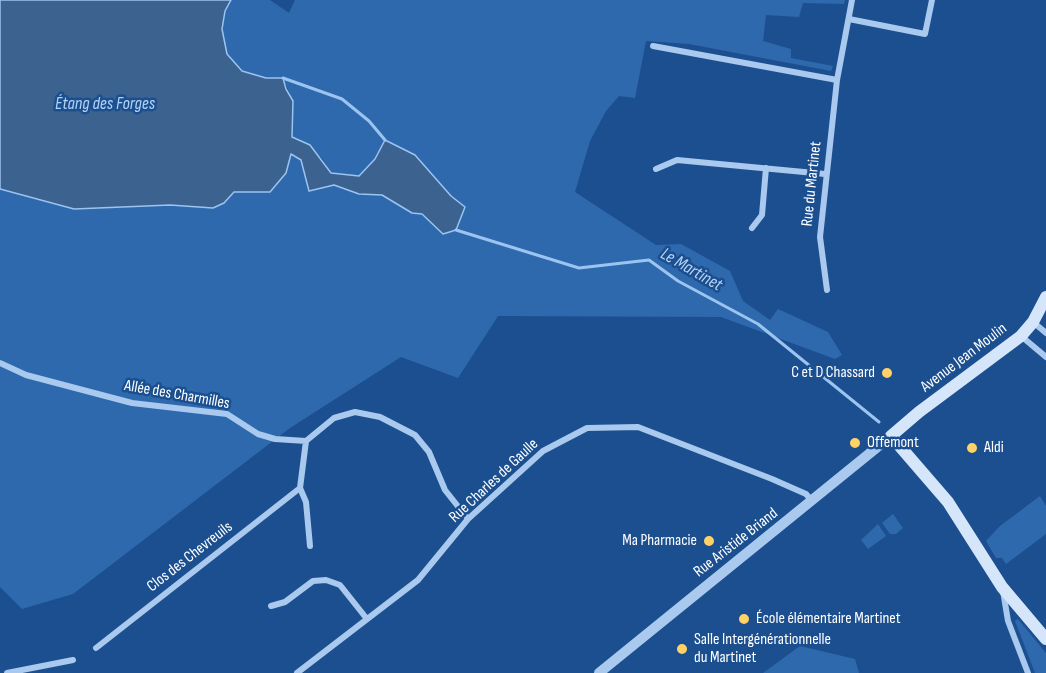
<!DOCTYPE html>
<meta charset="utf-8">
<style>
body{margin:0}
canvas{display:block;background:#1b4f8f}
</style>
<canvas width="1046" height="673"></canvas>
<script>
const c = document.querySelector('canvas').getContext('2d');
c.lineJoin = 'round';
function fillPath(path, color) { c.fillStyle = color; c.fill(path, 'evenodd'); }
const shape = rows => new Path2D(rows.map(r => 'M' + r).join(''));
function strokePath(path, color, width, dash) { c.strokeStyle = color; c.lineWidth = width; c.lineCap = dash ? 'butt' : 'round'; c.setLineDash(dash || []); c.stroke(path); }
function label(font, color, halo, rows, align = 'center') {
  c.font = font + ' "Sofia Sans Condensed",sans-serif'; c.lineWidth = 5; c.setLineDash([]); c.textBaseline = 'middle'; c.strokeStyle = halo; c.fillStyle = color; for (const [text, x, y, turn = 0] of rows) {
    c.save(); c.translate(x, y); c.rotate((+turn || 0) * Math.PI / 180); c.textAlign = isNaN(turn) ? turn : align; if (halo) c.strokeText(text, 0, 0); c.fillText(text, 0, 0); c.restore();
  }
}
fillPath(shape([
 [231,0,270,0,289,13,295,0,845,0,844,4,803,3,799,17,766,15,763,41,791,49,791,58,833,66,831,71,689,44,646,41,635,98,619,96,606,111,590,141,575,192,656,245,681,244,730,271,743,301,770,320,778,309,828,332,842,355,835,359,721,317,498,316,458,378,401,357,290,428,73,594,22,609,0,587,0,189,74,209,170,205,213,208,290,153,334,185,359,194,382,195,412,213,422,213,456,230,464,207,451,196,415,155,386,141,375,159,359,176,331,173,322,158,299,139,292,137,293,101,283,78,266,78,242,71,227,54,222,29,225,11],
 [1040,496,1046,506,1046,534,1006,564,1002,558,996,558,986,541,1000,526],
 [893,514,903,528,896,534,890,534,882,523],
 [878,524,886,536,868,549,861,540],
 [1018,619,1046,653,1046,673,1035,673,1015,621],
 [800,646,855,659,859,673,763,673]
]), '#2e69ad');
const water = shape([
 [0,0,231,0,225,11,222,29,227,54,242,71,266,78,283,78,286,89,293,101,292,137,310,145,331,173,359,176,375,159,385,140,415,155,451,196,465,207,456,230,443,234,422,214,412,213,382,195,359,194,334,185,309,191,301,160,291,154,286,173,270,192,234,192,224,203,213,208,170,205,74,209,0,189,0,0]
]);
fillPath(water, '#3c6290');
strokePath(water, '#9cc4f0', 1.5);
strokePath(shape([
 [283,78,342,99,369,121,385,140],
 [456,230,579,268,649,260,678,281,758,324,879,422]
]), '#9cc4f0', 3);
strokePath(shape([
 [849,19,925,34,932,0],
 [653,46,837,80],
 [656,169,677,160,825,174],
 [752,228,762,215,766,168],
 [827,290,820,237,837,80,852,0],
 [1033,322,1046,333],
 [1021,336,1046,357],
 [0,363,26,375,132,403,227,414,258,434,275,439,306,441,334,418,355,412,380,417,415,435,429,452,445,490,468,519],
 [300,488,306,502,310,546],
 [1003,591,1008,621,1028,673],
 [271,606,285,602,313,581,326,580,340,585,367,619],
 [96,648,300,488,306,441],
 [7,673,73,660],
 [297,673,418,580,468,519,543,451,587,428,638,427,772,479,806,494,812,501]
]), '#a9c9ee', 6);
strokePath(shape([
 [599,673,891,436]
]), '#a9c9ee', 10);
strokePath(shape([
 [1046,297,1033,322,1021,336,919,412,891,436,948,502,1002,587,1046,639]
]), '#d6e6fa', 12);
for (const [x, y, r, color] of [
 [887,373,6,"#ffd166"],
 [855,443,6,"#ffd166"],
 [972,448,6,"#ffd166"],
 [709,541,6,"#ffd166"],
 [744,619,6,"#ffd166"],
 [682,649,6,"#ffd166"]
]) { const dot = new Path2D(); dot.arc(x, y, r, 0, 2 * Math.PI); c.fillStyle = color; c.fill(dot); strokePath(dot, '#1b4f8f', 2); }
label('16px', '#fff', '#1b4f8f', [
 ["Rue du Martinet",812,184,-84],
 ["Avenue Jean Moulin",964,358,-37],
 ["Allée des Charmilles",177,395,10],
 ["Rue Charles de Gaulle",494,481,-43],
 ["Rue Aristide Briand",736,543,-38],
 ["Clos des Chevreuils",190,557,-38]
]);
label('16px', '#fff', '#1b4f8f', [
 ["C et D Chassard",875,373,"right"],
 ["Offemont",867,443],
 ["Aldi",984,448],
 ["Ma Pharmacie",697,541,"right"],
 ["École élémentaire Martinet",756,619],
 ["Salle Intergénérationnelle",694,640],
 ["du Martinet",694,658]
], 'left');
label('italic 18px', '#b5d3f5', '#1b4f8f', [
 ["Étang des Forges",105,104],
 ["Le Martinet",691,270,30]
]);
</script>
